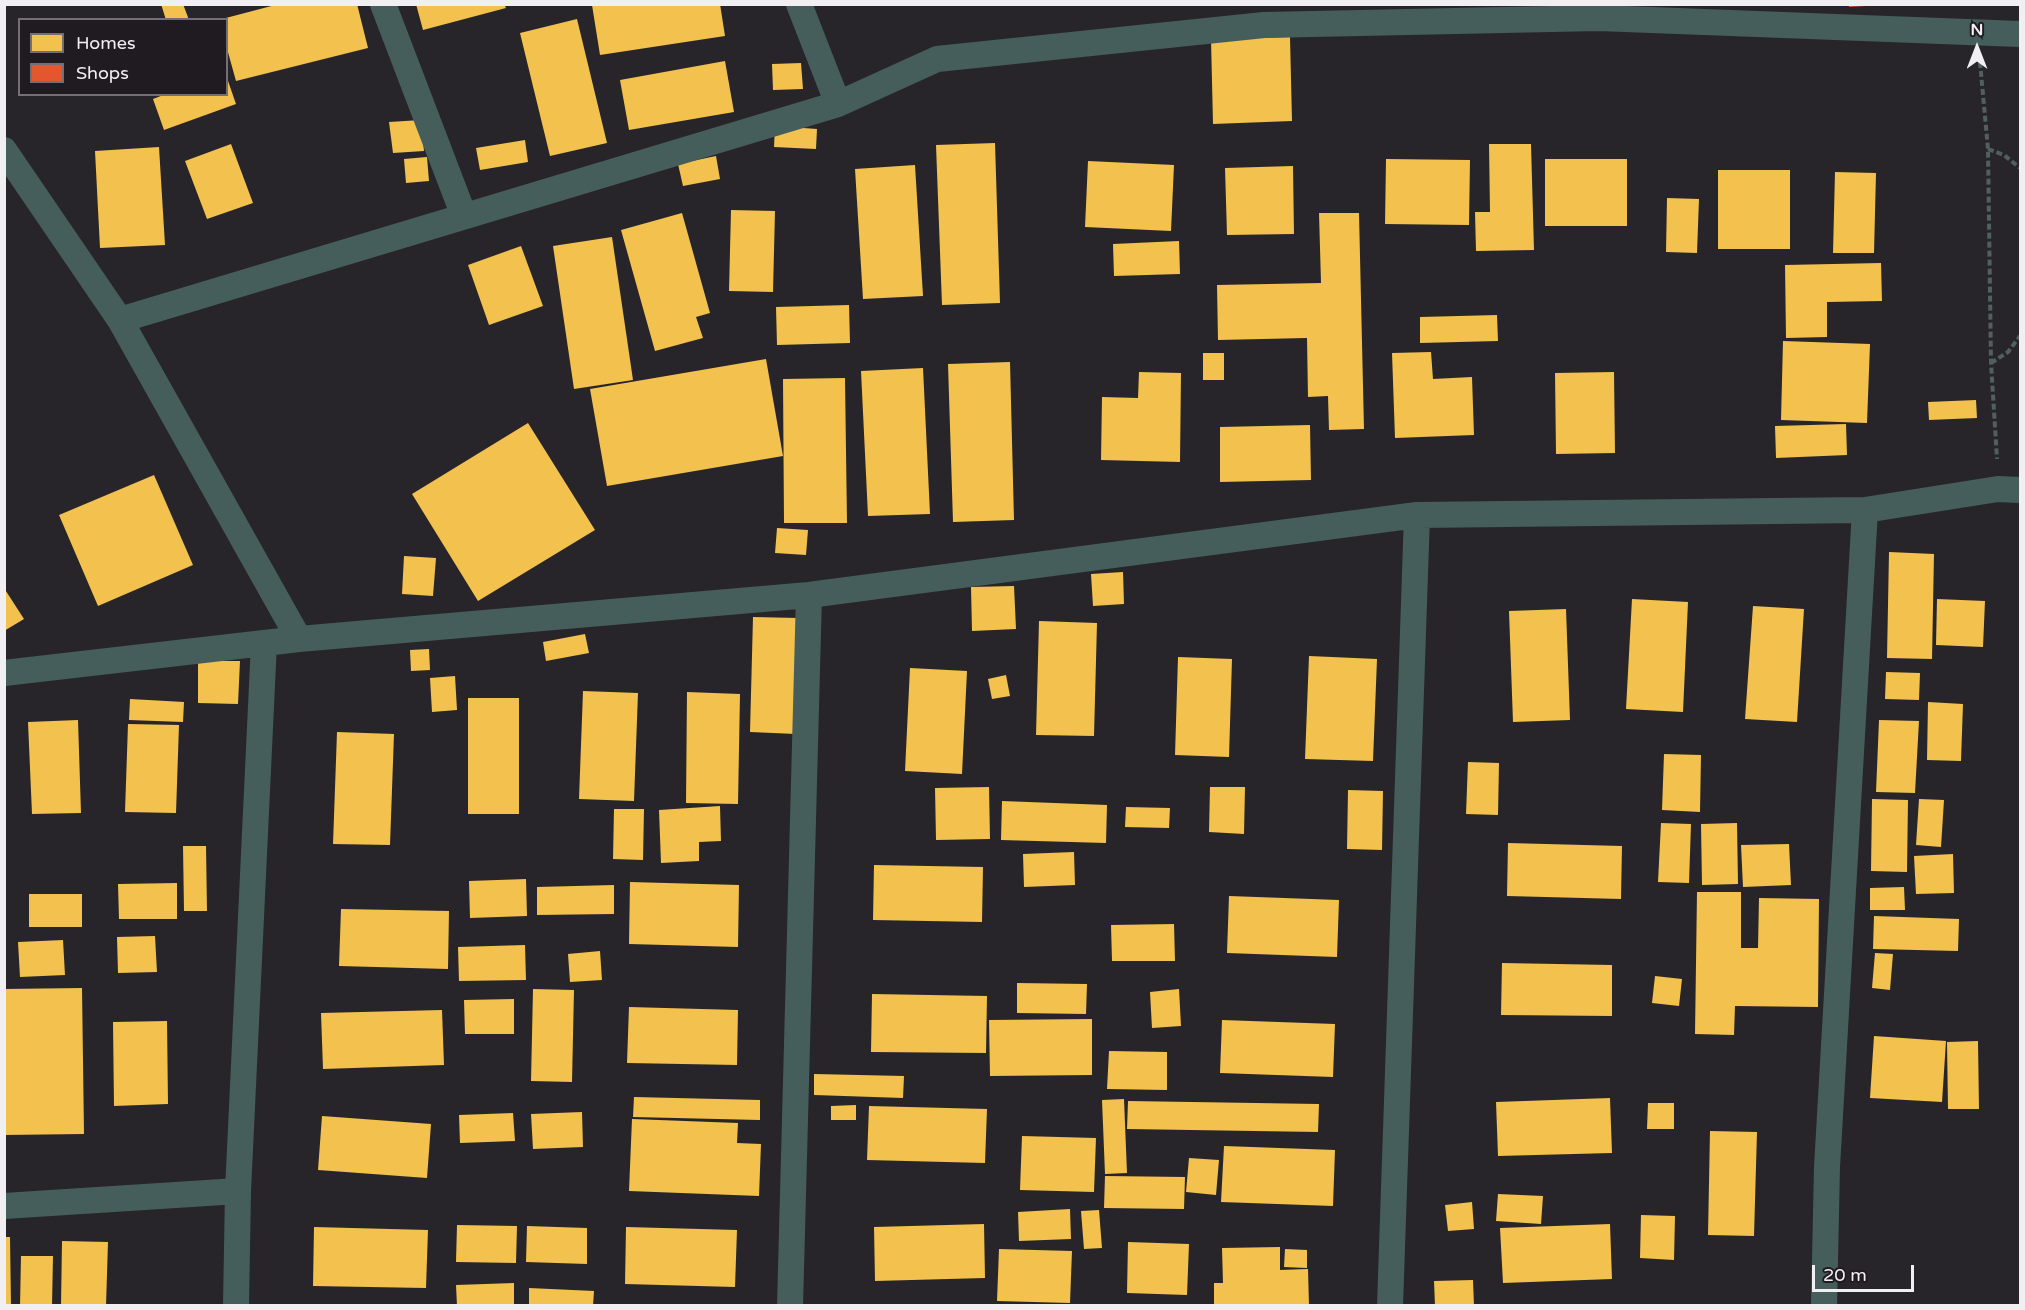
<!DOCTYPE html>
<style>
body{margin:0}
#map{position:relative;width:2025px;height:1310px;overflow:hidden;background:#28252a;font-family:"Varela Round",sans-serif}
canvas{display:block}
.frame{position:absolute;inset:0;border:6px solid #f2eff3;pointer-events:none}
.legend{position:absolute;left:18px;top:18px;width:210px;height:78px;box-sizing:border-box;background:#201a21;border:2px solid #746f75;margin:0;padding:8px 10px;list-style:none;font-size:18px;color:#f2eff3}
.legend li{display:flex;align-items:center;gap:12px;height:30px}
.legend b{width:30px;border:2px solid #746f75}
.north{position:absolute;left:1947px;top:18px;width:60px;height:60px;-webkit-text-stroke:4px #201a21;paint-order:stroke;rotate:0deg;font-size:16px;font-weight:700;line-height:24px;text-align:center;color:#f2eff3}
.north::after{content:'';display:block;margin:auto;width:21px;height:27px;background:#f2eff3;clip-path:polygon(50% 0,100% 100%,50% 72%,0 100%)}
.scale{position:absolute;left:1812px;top:1265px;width:102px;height:27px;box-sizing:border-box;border:3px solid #f2eff3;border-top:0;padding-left:8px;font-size:18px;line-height:21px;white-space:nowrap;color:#f2eff3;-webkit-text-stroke:4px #201a21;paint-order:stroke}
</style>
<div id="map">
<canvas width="2025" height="1310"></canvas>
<div class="frame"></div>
<ul class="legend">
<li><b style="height:16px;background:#f2c14e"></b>Homes</li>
<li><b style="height:16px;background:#e4572e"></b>Shops</li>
</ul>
<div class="north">N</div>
<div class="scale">20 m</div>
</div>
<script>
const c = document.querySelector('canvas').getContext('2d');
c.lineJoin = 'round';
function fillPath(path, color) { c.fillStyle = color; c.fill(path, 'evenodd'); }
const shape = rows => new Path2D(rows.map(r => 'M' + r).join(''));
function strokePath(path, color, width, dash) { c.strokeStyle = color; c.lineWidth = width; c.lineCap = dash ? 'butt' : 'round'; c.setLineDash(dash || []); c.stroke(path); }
fillPath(shape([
 [161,4,183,4,189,20,166,20],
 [279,4,357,4,368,48,236,81,226,45,226,20,222,19],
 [416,4,504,4,506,8,423,30],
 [720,4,725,36,600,55,592,5],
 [577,19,607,143,550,156,520,33],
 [1290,37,1292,121,1213,124,1211,39],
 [725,61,734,112,629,130,620,80],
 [801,63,803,89,773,90,772,64],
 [227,78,236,104,164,130,153,99,166,94,226,94],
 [421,120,424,151,393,153,389,122],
 [775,126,817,129,816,149,774,147],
 [525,140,528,162,480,170,476,148],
 [995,143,1000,303,942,305,936,145],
 [231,144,253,203,207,219,185,161],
 [1489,144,1531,144,1534,250,1476,251,1475,212,1490,212],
 [159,147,165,245,100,248,95,151],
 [716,156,720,179,683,186,678,164],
 [427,157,429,181,406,183,404,159],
 [1386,159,1470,160,1469,225,1385,224],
 [1545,159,1627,159,1627,226,1545,226],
 [1088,161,1174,165,1171,231,1085,227],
 [915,165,923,296,863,299,855,169],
 [1293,166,1294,234,1227,235,1225,168],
 [1718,170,1790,170,1790,249,1718,249],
 [1835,172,1876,173,1874,253,1833,253],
 [1667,198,1699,199,1697,253,1666,252],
 [731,210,775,211,773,292,729,291],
 [682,213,710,313,696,317,703,338,655,351,621,230],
 [1319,213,1359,213,1364,429,1329,430,1328,396,1308,397,1307,338,1218,340,1217,285,1321,283],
 [612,237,633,380,574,389,553,246],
 [1179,241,1180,274,1114,276,1113,244],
 [521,246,543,306,489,325,468,265],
 [1881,263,1882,301,1827,302,1827,337,1786,338,1785,265],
 [849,305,850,343,777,345,776,307],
 [1497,315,1498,341,1420,343,1420,317],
 [1783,341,1870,344,1867,423,1781,420],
 [1431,352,1433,379,1472,377,1474,435,1395,438,1392,353],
 [1203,353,1224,353,1224,380,1203,380],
 [766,359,783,456,607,486,590,389],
 [1010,362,1014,520,953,522,948,364],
 [923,368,930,514,868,516,861,371],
 [1139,372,1181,373,1180,462,1101,460,1102,397,1138,398],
 [1614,372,1615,453,1556,454,1555,373],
 [845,378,847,523,784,523,783,379],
 [1976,400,1977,418,1929,420,1928,402],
 [528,423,595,530,478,601,412,494],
 [1846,424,1847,455,1776,458,1775,426],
 [1310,425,1311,480,1220,482,1220,427],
 [154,475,193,565,98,606,59,515],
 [777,528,808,530,806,555,775,553],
 [1889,552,1934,554,1932,659,1887,658],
 [404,556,436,558,433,596,402,594],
 [1123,572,1124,604,1093,606,1091,574],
 [1014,586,1016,629,972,631,971,587],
 [4,588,24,619,4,631],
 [1632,599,1688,602,1683,712,1626,709],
 [1937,599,1985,601,1983,647,1936,645],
 [1753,606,1804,609,1797,722,1745,719],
 [1566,609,1570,720,1513,722,1509,611],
 [753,617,798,618,796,734,750,732],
 [1039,621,1097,623,1094,736,1036,735],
 [585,634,589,653,546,661,543,642],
 [429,649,430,670,411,671,410,650],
 [1309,656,1377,659,1373,761,1305,759],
 [1178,657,1232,659,1229,757,1175,755],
 [198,661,240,661,238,704,198,703],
 [910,668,967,671,962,774,905,771],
 [1886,672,1920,673,1919,700,1885,699],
 [1006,675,1010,696,992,699,988,679],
 [455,676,457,710,432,712,430,678],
 [583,691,638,693,634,801,579,799],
 [687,692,740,694,738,804,686,803],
 [468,698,519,698,519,814,468,814],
 [130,699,184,702,183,722,129,720],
 [1928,702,1963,704,1961,761,1927,760],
 [78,720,81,813,32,814,28,722],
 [1879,720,1919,721,1915,793,1876,792],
 [128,724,179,725,176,813,125,812],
 [337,732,394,734,390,845,333,844],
 [1664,754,1701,755,1700,812,1662,810],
 [1468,762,1499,763,1498,815,1466,814],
 [989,787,990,839,936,840,935,788],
 [1210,787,1245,787,1244,834,1209,832],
 [1348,790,1383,791,1382,850,1347,849],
 [1872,799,1908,800,1907,872,1871,871],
 [1919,799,1944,800,1941,847,1916,845],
 [1002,801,1107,805,1106,843,1001,840],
 [720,806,721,841,699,842,699,861,661,863,659,810],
 [1126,807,1170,808,1169,828,1125,827],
 [614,809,644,809,643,860,613,859],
 [1661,823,1691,824,1689,883,1658,882],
 [1737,823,1738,884,1702,885,1701,824],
 [1508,843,1622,846,1621,899,1507,896],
 [1789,844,1791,885,1743,887,1741,845],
 [183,846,206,846,207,911,184,911],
 [1074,852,1075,885,1024,887,1023,854],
 [1953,854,1954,893,1916,894,1914,856],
 [874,865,983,867,982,922,873,920],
 [526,879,527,916,470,918,469,881],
 [630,882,739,885,738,947,629,944],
 [177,883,177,919,119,919,118,884],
 [614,885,614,914,537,915,537,887],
 [1904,887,1905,910,1870,910,1870,888],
 [1697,892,1741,892,1741,948,1758,948,1759,898,1819,899,1818,1007,1735,1006,1734,1035,1695,1034],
 [29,894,82,894,82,927,29,927],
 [1229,896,1339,900,1337,957,1227,953],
 [341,909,449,911,448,969,339,966],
 [1874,916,1959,919,1958,951,1873,949],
 [1174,924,1175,961,1112,961,1111,925],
 [155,936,157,972,118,973,117,937],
 [63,940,65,975,20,977,18,942],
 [525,945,526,980,459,981,458,947],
 [600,951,602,980,570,982,568,954],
 [1875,953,1893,954,1890,990,1872,988],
 [1502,963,1612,965,1612,1016,1501,1015],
 [1655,976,1682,979,1679,1006,1652,1003],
 [1017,983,1087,984,1086,1014,1017,1013],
 [82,988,84,1134,4,1135,4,989],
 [533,989,574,990,572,1082,531,1081],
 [1179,989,1181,1026,1152,1028,1150,992],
 [872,994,987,996,986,1053,871,1052],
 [514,999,514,1034,465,1034,464,1000],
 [629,1007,738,1010,737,1065,627,1063],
 [442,1010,444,1065,323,1069,321,1013],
 [1092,1019,1092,1075,990,1076,989,1020],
 [1222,1020,1335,1024,1333,1077,1220,1073],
 [167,1021,168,1104,114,1106,113,1022],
 [1874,1036,1946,1041,1942,1102,1870,1098],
 [1978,1041,1979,1109,1948,1109,1947,1042],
 [1109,1051,1167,1052,1167,1090,1107,1089],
 [814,1074,904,1076,903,1098,814,1095],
 [634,1097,760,1100,760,1120,633,1117],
 [1610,1098,1612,1153,1498,1156,1496,1102],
 [1124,1099,1127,1173,1105,1174,1102,1100],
 [1128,1101,1319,1104,1318,1132,1127,1129],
 [1648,1103,1674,1103,1674,1129,1647,1129],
 [856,1105,856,1120,831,1120,831,1106],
 [869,1106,987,1109,985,1163,867,1160],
 [582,1112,583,1147,533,1149,531,1114],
 [513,1113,515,1141,460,1143,459,1115],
 [322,1116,431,1124,427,1178,318,1170],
 [632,1119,738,1123,737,1143,761,1144,759,1196,629,1191],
 [1710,1131,1757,1132,1754,1236,1708,1235],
 [1022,1136,1096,1138,1094,1192,1020,1190],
 [1224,1146,1335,1150,1333,1206,1221,1202],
 [1189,1158,1219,1160,1216,1195,1186,1192],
 [1105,1176,1185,1177,1184,1209,1104,1208],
 [1498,1194,1543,1196,1541,1224,1496,1221],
 [1472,1202,1474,1229,1448,1231,1445,1205],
 [1070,1209,1071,1239,1019,1241,1018,1212],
 [1099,1210,1102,1248,1084,1249,1081,1211],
 [1641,1215,1675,1216,1674,1260,1640,1258],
 [984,1224,985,1278,875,1281,874,1227],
 [1610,1224,1612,1279,1503,1283,1500,1228],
 [457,1225,517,1226,516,1263,456,1262],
 [527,1226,587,1228,587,1264,526,1262],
 [314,1227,428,1230,426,1288,313,1286],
 [626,1227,737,1230,735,1287,625,1284],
 [4,1237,10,1237,11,1306,4,1306],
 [62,1241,108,1242,106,1306,61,1306],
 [1128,1242,1189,1244,1187,1295,1127,1293],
 [1280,1247,1280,1270,1308,1269,1309,1306,1214,1306,1214,1283,1223,1283,1222,1248],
 [999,1249,1072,1251,1070,1303,997,1301],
 [1285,1249,1307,1250,1307,1268,1284,1267],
 [21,1256,53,1256,52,1306,20,1306],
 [1473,1280,1474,1306,1435,1306,1434,1281],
 [514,1283,514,1306,457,1306,456,1285],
 [529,1288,594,1291,593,1306,529,1306]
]), '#f2c14e');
fillPath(shape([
 [1849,4,1866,4,1866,6,1849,7]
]), '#e4572e');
strokePath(shape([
 [1980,62,1988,149,1991,363,1997,459],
 [1988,149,2004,155,2020,168],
 [1991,363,2008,352,2020,336]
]), '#515f60', 4, [6, 3]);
strokePath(shape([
 [383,4,464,216],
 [799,4,838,104],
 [4,150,120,320,299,639],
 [120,320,838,104,937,59,1264,25,1599,18,2020,34],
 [4,673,299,639,809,595,1417,515,1865,510,1998,489,2020,490],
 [4,1206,238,1191],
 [236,1306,238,1191,264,643],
 [790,1306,809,595],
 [1390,1306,1417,515],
 [1824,1306,1827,1167,1865,510]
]), '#455e5c', 26);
</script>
